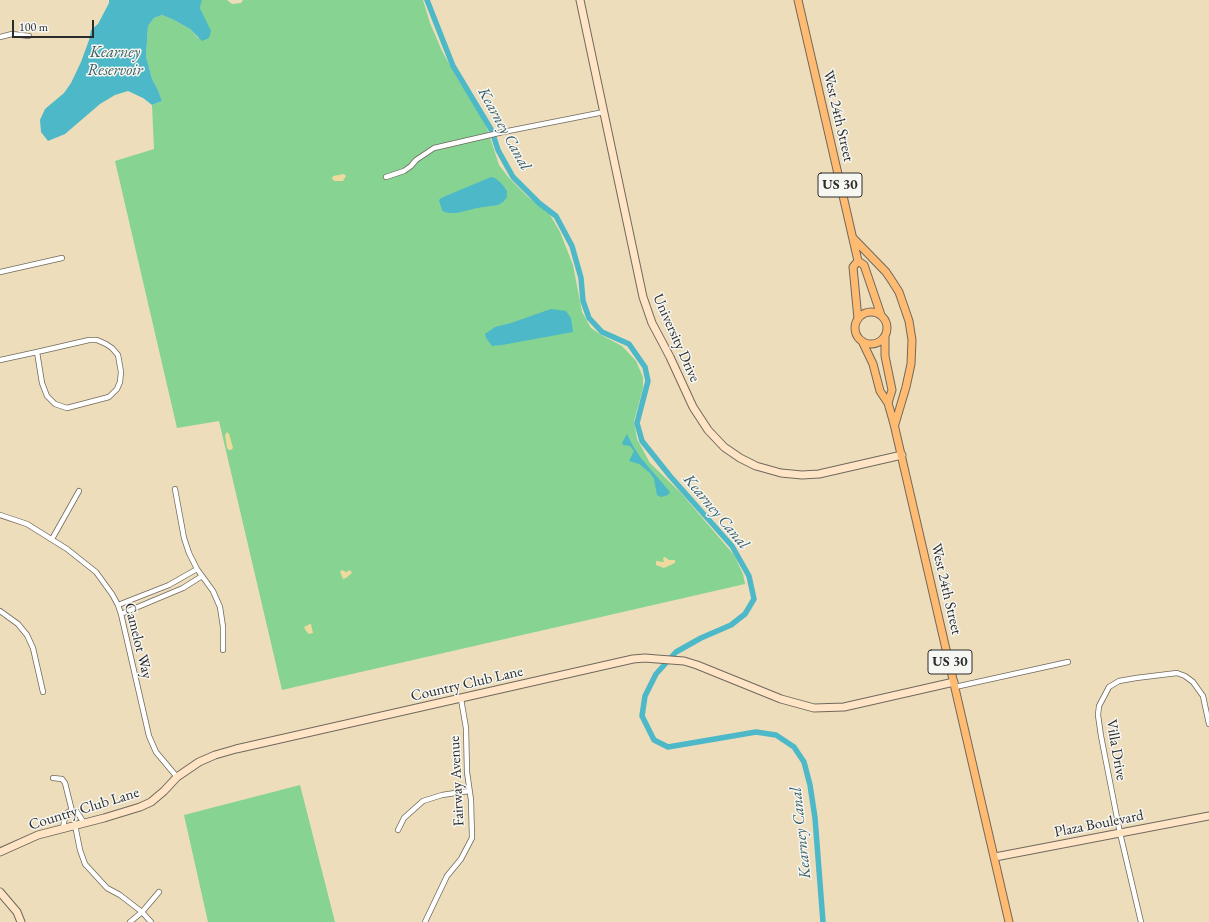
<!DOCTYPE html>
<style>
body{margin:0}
#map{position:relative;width:1209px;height:922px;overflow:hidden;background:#edb;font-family:"EB Garamond",serif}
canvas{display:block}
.scale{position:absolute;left:12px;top:20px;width:82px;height:18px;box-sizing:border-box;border:2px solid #2b2b2b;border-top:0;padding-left:5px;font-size:12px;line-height:14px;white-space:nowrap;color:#2b2b2b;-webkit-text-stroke:3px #f6f6f2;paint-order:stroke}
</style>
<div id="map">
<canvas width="1209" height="922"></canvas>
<div class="scale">100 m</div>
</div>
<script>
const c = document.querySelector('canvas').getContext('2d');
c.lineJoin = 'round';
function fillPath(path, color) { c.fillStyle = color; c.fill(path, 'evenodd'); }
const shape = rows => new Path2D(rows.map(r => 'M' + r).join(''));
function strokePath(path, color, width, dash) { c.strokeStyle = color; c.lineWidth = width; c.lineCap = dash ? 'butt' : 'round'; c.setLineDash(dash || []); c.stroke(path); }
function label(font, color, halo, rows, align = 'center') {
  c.font = font + ' "EB Garamond",serif'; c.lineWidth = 3; c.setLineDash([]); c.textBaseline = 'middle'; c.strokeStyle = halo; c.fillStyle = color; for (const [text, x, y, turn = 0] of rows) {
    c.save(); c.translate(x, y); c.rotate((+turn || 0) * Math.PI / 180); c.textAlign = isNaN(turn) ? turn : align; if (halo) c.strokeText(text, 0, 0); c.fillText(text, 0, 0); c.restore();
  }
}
fillPath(shape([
 [202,0,227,0,232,4,241,3,243,0,423,0,430,23,442,51,458,80,481,116,488,131,499,165,509,178,528,197,549,213,560,232,573,265,582,312,591,328,603,336,622,346,636,361,643,377,643,388,634,421,637,439,650,463,681,493,734,555,743,574,745,584,282,690,219,421,177,428,115,161,154,149,152,105,162,101,158,90,152,79,146,56,148,26,154,18,162,15,174,20,190,29,198,38,210,31,200,8],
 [300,785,335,922,208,922,184,815]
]), '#86d392');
fillPath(shape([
 [344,174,346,176,343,181,335,181,332,179,333,176],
 [227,432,229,434,232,444,233,448,231,450,229,450,227,448,225,435],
 [665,557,669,560,675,560,675,563,664,568,656,565,656,561,664,562,663,558],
 [342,570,346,572,350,570,352,573,346,578,343,579,340,572],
 [310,624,311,624,313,633,309,634,306,631,304,627]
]), '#eeda9e');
fillPath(shape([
 [109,0,202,0,200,8,211,31,209,38,202,41,190,29,174,20,162,15,154,18,148,26,146,56,152,79,158,90,162,101,152,105,143,98,128,91,115,95,100,104,65,134,48,141,41,132,40,120,45,109,64,93,71,83,81,62,89,40,91,30,98,24,109,3],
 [491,177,495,178,502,184,507,191,507,197,503,202,498,205,477,208,457,213,450,213,444,212,442,210,439,200,441,198],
 [551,309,566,311,571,318,573,332,502,345,492,346,486,338,485,334,495,327,511,323],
 [627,434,633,446,640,457,670,492,668,495,661,497,657,495,654,479,650,473,639,464,629,461,634,451,630,446,623,445,622,443]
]), '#4db9c8');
strokePath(shape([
 [427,0,453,66,492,131,498,150,513,177,539,203,556,216,572,246,581,278,583,301,589,318,602,332,629,344,645,367,648,381,637,423,642,441,670,476,732,546,749,576,754,599,745,614,731,625,701,638,676,652,656,674,645,696,642,716,654,740,668,747,756,732,776,735,794,747,804,762,810,785,815,818,823,922]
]), '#4db9c8', 5.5);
const street = shape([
 [0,37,12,34,29,36],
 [386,177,404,171,411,166,416,160,434,148,503,132,604,112],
 [0,272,62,258],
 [89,340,97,340,106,344,112,348,118,355,121,372,120,382,117,389,109,397,67,408,55,404,47,396,42,383,37,352,89,340],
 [0,360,37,352],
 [175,489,184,538,189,553,197,569,213,591,220,607,223,627,223,650],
 [0,515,27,524,67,549,96,572,112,594,118,605,121,614,149,736,156,752,177,777],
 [52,539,79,491],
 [118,605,169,585,197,569],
 [0,611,18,624,27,635,33,648,43,692],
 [121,614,183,588,202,576],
 [955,687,1068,662],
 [53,778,62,779,65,783,72,811],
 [72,811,77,812,84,823],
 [75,825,80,850,85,864,107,888,120,895,142,912,151,922],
 [63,828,65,817,68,812,72,811],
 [398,830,404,818,423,801,442,795,469,791],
 [130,922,142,912,159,892],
 [425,922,447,876,461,859,472,838,471,800,467,772,466,728,461,699],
 [1141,922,1120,833,1101,736,1098,715,1099,706,1109,687,1119,681,1136,678,1177,673,1185,676,1193,682,1203,696,1209,724]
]);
const secondary = shape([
 [580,0,643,297,652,323,670,357,693,407,708,430,724,447,740,458,756,466,781,473,802,475,819,474,902,455],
 [0,852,38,835,104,818,140,807,151,802,164,791,177,777,199,762,215,755,236,749,633,659,645,658,657,659,684,661,697,665,781,699,814,708,844,707,954,682],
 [995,857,1209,816],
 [0,892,17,912,21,922]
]);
const primary = shape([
 [798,0,858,261,864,265,881,315],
 [853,238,886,272,892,281,899,292,909,321,912,340,911,364,906,387,895,424],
 [858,261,853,267,858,319],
 '855 328a16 16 0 1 1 32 0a16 16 0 1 1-32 0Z',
 [885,336,885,356,892,390,888,403],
 [862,341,873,364,880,391,888,403,894,424,1009,922]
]);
strokePath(street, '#6f695d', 6);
strokePath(secondary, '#6f695d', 9);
strokePath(primary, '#6f695d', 9);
strokePath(street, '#fff', 4.5);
strokePath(secondary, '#ffe4c6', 7);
strokePath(primary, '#ffbb71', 7);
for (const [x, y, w] of [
 [840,185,44],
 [950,662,44]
]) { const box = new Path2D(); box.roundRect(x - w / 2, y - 12, w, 24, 3); c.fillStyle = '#f6f6f2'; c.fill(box); strokePath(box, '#2b2b2b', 1); }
label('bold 14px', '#2b2b2b', null, [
 ["US 30",840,185],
 ["US 30",950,662]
]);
label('15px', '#2b2b2b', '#f6f6f2', [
 ["West 24th Street",838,116,77],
 ["University Drive",676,338,66],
 ["West 24th Street",946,589,77],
 ["Camelot Way",138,641,76],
 ["Country Club Lane",467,684,-13],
 ["Villa Drive",1116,750,80],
 ["Fairway Avenue",457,781,-93],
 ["Country Club Lane",84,809,-17],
 ["Plaza Boulevard",1099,824,-11]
]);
label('italic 16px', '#375d62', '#f6f6f2', [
 ["Kearney",115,53],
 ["Reservoir",115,71],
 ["Kearney Canal",504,129,61],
 ["Kearney Canal",716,512,50],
 ["Kearney Canal",801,833,-96]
]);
</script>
